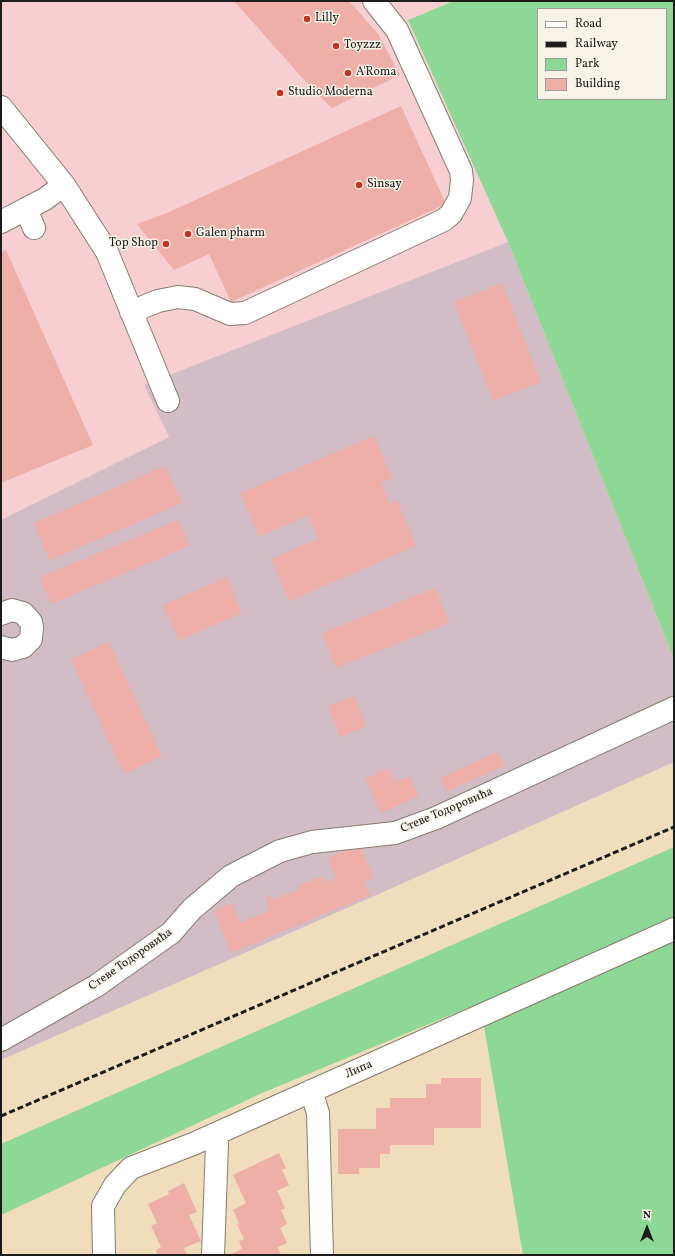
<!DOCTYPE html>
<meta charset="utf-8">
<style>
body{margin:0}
#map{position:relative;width:675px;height:1256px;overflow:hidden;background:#f0ddbc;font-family:Vollkorn,serif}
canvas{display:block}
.frame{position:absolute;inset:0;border:2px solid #1c1c1c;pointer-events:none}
.legend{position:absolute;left:537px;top:8px;width:130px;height:92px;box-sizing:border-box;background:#f7f3e8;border:1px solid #9f9d96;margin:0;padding:5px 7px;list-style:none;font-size:12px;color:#1c1c1c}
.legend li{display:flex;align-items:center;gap:8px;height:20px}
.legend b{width:20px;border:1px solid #9f9d96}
.north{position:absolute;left:627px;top:1208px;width:40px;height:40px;-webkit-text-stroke:3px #f7f3e8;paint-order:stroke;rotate:0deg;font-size:11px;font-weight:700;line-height:16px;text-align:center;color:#1c1c1c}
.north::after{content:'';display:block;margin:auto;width:14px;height:18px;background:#1c1c1c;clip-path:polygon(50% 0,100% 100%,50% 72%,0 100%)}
</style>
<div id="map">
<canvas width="675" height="1256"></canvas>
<div class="frame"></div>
<ul class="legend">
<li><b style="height:5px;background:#fff"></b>Road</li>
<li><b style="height:5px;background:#1c1c1c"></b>Railway</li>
<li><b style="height:11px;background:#8ed895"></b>Park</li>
<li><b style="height:11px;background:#edafa7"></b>Building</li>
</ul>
<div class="north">N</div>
</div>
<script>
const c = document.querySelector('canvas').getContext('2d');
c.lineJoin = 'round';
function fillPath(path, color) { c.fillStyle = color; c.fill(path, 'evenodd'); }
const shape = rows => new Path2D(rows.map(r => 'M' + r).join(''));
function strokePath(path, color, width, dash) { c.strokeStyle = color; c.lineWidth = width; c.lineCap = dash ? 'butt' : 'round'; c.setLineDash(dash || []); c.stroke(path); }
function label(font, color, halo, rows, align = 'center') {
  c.font = font + ' Vollkorn,serif'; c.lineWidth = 3; c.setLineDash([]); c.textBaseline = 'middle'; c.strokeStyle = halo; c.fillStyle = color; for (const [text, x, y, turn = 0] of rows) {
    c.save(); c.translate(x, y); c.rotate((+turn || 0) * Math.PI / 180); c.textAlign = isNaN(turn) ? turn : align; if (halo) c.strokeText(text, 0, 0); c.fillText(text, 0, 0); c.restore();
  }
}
fillPath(shape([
 [1,1,454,1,408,20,508,242,145,385,169,437,1,520]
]), '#f7cfd3');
fillPath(shape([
 [508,242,674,659,674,762,381,893,1,1060,1,520,169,437,144,385]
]), '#d2bdc7');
fillPath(shape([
 [454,1,674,1,674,659,508,242,408,20],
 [538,9,666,9,666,99,538,99],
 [674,847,674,1255,523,1255,480,1003,262,1093,1,1215,1,1144]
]), '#8ed895');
fillPath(shape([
 [234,1,349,1,378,34,400,75,332,108,314,91],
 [401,106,446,204,231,302,209,254,174,270,137,224,167,213],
 [6,250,93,445,1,483,1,252],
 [502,283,541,382,493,401,454,302],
 [374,436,392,478,381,483,390,504,397,500,416,546,289,601,271,559,318,539,308,516,259,536,240,493],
 [165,466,182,503,50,560,34,523],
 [178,520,189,546,51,604,40,577],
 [227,577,242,613,179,640,163,605],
 [435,588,449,623,336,668,322,633],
 [109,642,162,756,124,774,71,659],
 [354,696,366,726,340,737,328,706],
 [497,752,504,766,446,792,440,778],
 [389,768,395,782,409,776,419,796,381,813,365,779],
 [360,844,373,878,364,882,370,895,231,953,214,911,232,903,240,923,270,910,265,897,270,895,272,900,300,889,298,886,322,876,324,882,336,878,328,858],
 [441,1078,481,1078,481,1128,434,1128,434,1145,390,1145,390,1154,380,1154,380,1168,359,1168,359,1174,338,1174,338,1129,376,1129,376,1108,390,1108,390,1098,426,1098,426,1084,441,1084],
 [279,1153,286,1168,282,1170,289,1185,277,1191,285,1208,281,1210,287,1224,280,1228,287,1243,278,1247,281,1255,229,1255,242,1249,239,1241,244,1239,237,1224,239,1223,233,1210,246,1203,233,1175],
 [184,1183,197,1212,189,1215,201,1241,184,1248,187,1255,158,1255,156,1250,161,1247,151,1226,157,1223,148,1204,169,1194,168,1191]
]), '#edafa7');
const minor = shape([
 [1,107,64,185,107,252,168,401],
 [26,209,34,228],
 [1,222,45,199,64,185],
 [131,312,158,301,178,297,195,299,230,314,245,313,444,220,451,214,460,198,462,180,461,171,397,30,374,1],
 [1,614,12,610,23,613,31,622,32,627,31,639,23,647,12,650,1,647],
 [1,1040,96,986,171,933,192,909,231,876,280,851,312,842,395,833,436,818,674,708],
 [311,1091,318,1113,322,1255],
 [104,1255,103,1206,115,1185,131,1168,193,1144,674,929],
 [213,1255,217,1144,215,1134]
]);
strokePath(minor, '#867c6c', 24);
strokePath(minor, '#fff', 22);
strokePath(shape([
 [1,1116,674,827]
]), '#1c1c1c', 3, [6, 3]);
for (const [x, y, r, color] of [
 [307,19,4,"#c8321e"],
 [336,46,4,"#c8321e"],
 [348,73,4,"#c8321e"],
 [280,93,4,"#c8321e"],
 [359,185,4,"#c8321e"],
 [188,234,4,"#c8321e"],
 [166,244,4,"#c8321e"]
]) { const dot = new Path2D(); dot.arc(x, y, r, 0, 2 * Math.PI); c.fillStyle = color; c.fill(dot); strokePath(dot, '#f7f3e8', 1.5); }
label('12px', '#1c1c1c', '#f7f3e8', [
 ["Lilly",315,19],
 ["Toyzzz",344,46],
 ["A'Roma",356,73],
 ["Studio Moderna",288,93],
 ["Sinsay",367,185],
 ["Galen pharm",196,234],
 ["Top Shop",158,244,"right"]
], 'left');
label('12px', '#1c1c1c', '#f7f3e8', [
 ["Стеве Тодоровића",447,811,-23],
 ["Стеве Тодоровића",131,960,-35],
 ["Липа",359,1070,-24]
]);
</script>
